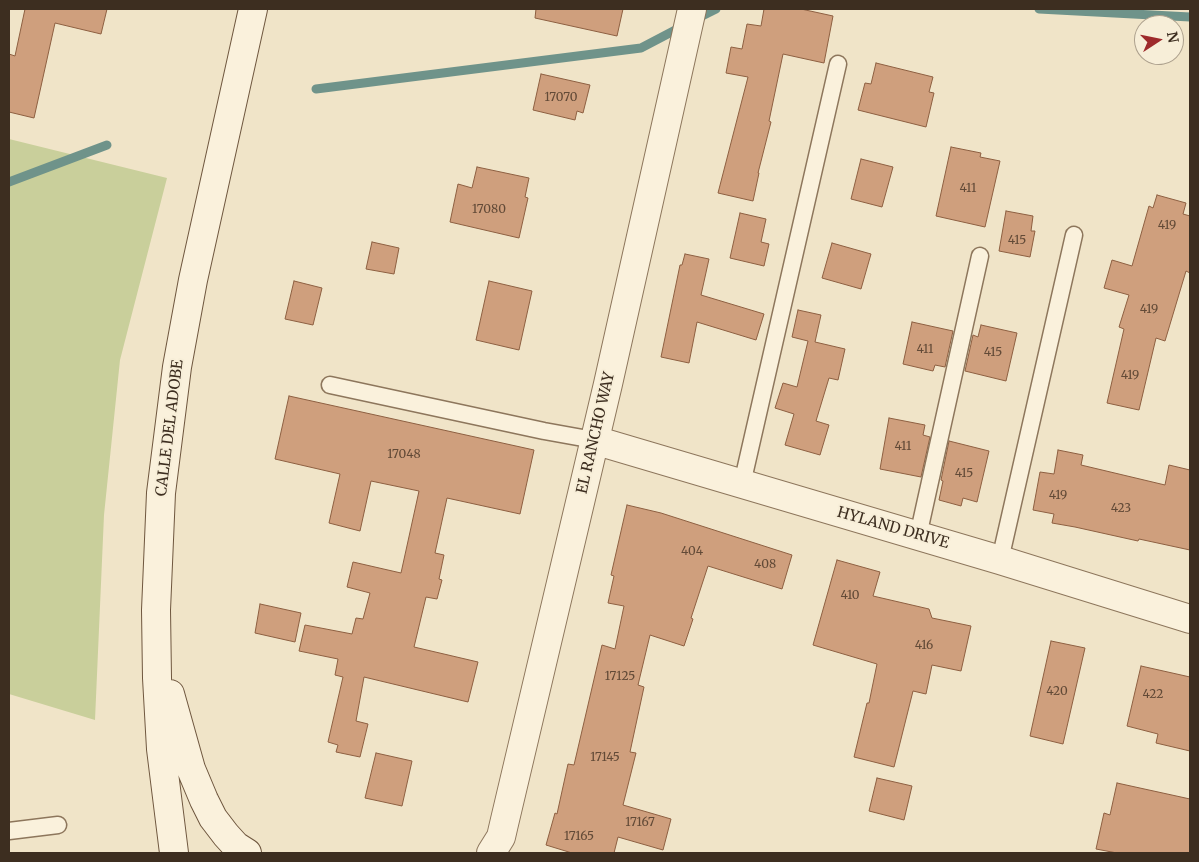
<!DOCTYPE html>
<style>
body{margin:0}
#map{position:relative;width:1199px;height:862px;overflow:hidden;background:#f0e4c8;font-family:Merriweather,serif}
canvas{display:block}
.frame{position:absolute;inset:0;border:10px solid #3d2e20;pointer-events:none}
.north{position:absolute;left:1134px;top:15px;width:50px;height:50px;box-sizing:border-box;background:#f7eed8;border:1px solid #ada18e;border-radius:50%;rotate:79deg;font-size:14px;font-weight:700;line-height:20px;text-align:center;color:#3d2e20}
.north::after{content:'';display:block;margin:auto;width:18px;height:22px;background:#9e2a2b;clip-path:polygon(50% 0,100% 100%,50% 72%,0 100%)}
</style>
<div id="map">
<canvas width="1199" height="862"></canvas>
<div class="frame"></div>
<div class="north">N</div>
</div>
<script>
const c = document.querySelector('canvas').getContext('2d');
c.lineJoin = 'round';
function fillPath(path, color) { c.fillStyle = color; c.fill(path, 'evenodd'); }
const shape = rows => new Path2D(rows.map(r => 'M' + r).join(''));
function strokePath(path, color, width, dash) { c.strokeStyle = color; c.lineWidth = width; c.lineCap = dash ? 'butt' : 'round'; c.setLineDash(dash || []); c.stroke(path); }
function label(font, color, halo, rows, align = 'center') {
  c.font = font + ' Merriweather,serif'; c.lineWidth = 4; c.setLineDash([]); c.textBaseline = 'middle'; c.strokeStyle = halo; c.fillStyle = color; for (const [text, x, y, turn = 0] of rows) {
    c.save(); c.translate(x, y); c.rotate((+turn || 0) * Math.PI / 180); c.textAlign = isNaN(turn) ? turn : align; if (halo) c.strokeText(text, 0, 0); c.fillText(text, 0, 0); c.restore();
  }
}
fillPath(shape([
 [9,139,167,178,120,360,104,515,95,720,9,694]
]), '#c9cf9b');
strokePath(shape([
 [1039,9,1190,17],
 [694,20,716,9],
 [316,89,641,48,683,26],
 [9,182,107,145]
]), '#6f938a', 9);
const building = shape([
 [25,9,107,9,101,34,55,23,34,118,9,112,9,54,15,56,25,9],
 [536,9,623,9,617,36,535,18,536,9],
 [764,9,801,9,833,16,824,63,783,54,769,121,771,122,758,173,759,173,753,201,718,193,748,77,726,73,731,47,742,49,747,24,761,26,764,9],
 [876,63,933,77,929,92,934,93,926,127,858,110,865,83,871,84,876,63],
 [541,74,590,85,583,113,577,111,575,120,533,110,541,74],
 [951,147,981,153,980,157,1000,161,985,227,936,216,951,147],
 [861,159,893,167,882,207,851,199,861,159],
 [477,167,529,178,525,197,528,198,519,238,450,222,458,184,472,188,477,167],
 [1157,195,1186,203,1183,214,1190,216,1190,273,1186,271,1165,341,1156,338,1139,410,1107,403,1124,329,1119,327,1129,295,1104,288,1112,260,1132,266,1149,206,1153,208,1157,195],
 [1006,211,1033,216,1031,231,1035,231,1030,257,999,251,1006,211],
 [740,213,766,219,761,242,769,244,764,266,730,258,740,213],
 [372,242,399,248,394,274,366,269,372,242],
 [832,243,871,254,861,289,822,278,832,243],
 [685,254,709,259,701,295,764,314,756,340,697,322,689,363,661,357,680,265,682,265,685,254],
 [294,281,322,288,313,325,285,319,294,281],
 [489,281,532,291,519,350,476,340,489,281],
 [798,310,821,315,815,342,845,349,838,380,829,378,816,421,829,425,820,455,785,445,794,414,775,408,783,383,797,387,808,341,792,337,798,310],
 [912,322,953,331,945,367,935,365,933,371,903,364,912,322],
 [981,325,1017,333,1006,381,965,371,973,335,978,337,981,325],
 [289,396,534,450,520,514,447,498,435,553,444,555,439,579,442,580,437,599,426,597,414,647,478,662,468,702,364,677,356,721,368,724,360,757,336,752,338,745,328,742,343,677,335,675,338,659,299,651,305,625,352,634,356,618,363,619,370,593,347,587,353,562,401,573,419,491,371,481,360,531,329,523,340,474,275,459,289,396],
 [889,418,925,425,923,435,930,437,921,477,880,469,889,418],
 [949,441,989,451,977,502,963,498,961,506,939,500,943,481,941,480,949,441],
 [1058,450,1083,455,1081,465,1165,485,1169,465,1190,470,1190,550,1139,539,1138,541,1075,527,1052,523,1054,514,1033,510,1040,472,1054,474,1058,450],
 [627,505,661,513,792,555,782,589,708,566,691,618,693,619,684,646,650,635,638,685,644,687,630,752,636,753,623,805,671,819,663,850,618,837,614,853,572,853,546,845,555,813,557,814,568,764,574,765,602,645,615,649,624,606,608,603,614,576,611,575,627,505],
 [837,560,880,572,873,596,929,609,932,618,971,626,961,671,932,665,926,694,913,691,894,767,854,757,867,703,869,703,877,664,813,645,837,560],
 [260,604,301,613,295,642,255,633,260,604],
 [1051,641,1085,648,1063,744,1030,736,1051,641],
 [1141,666,1190,677,1190,751,1156,743,1158,734,1127,726,1141,666],
 [376,753,412,761,402,806,365,798,376,753],
 [877,778,912,786,904,820,869,811,877,778],
 [1117,783,1190,799,1190,853,1117,853,1096,849,1104,813,1110,815,1117,783]
]);
fillPath(building, '#cf9f7d');
strokePath(building, '#8d5f41', 1);
const lane = shape([
 [330,385,544,431,594,440],
 [742,484,838,64],
 [918,536,980,256],
 [1000,560,1074,235],
 [9,831,58,825]
]);
const street = shape([
 [594,440,1000,560,1190,619],
 [491,853,501,837,504,824,608,384,692,9]
]);
const secondary = shape([
 [170,694,191,769,204,800,213,818,226,835,236,846,247,853],
 [174,853,161,749,157,678,156,610,161,493,177,367,193,280,253,9]
]);
strokePath(lane, '#8d765c', 19);
strokePath(street, '#8d765c', 30);
strokePath(secondary, '#6f573f', 30);
strokePath(lane, '#faf1dc', 16);
strokePath(street, '#faf1dc', 28);
strokePath(secondary, '#faf1dc', 28);
label('12px', '#624a37', null, [
 ["17070",561,98],
 ["411",968,189],
 ["17080",489,210],
 ["419",1167,226],
 ["415",1017,241],
 ["419",1149,310],
 ["411",925,350],
 ["415",993,353],
 ["419",1130,376],
 ["411",903,447],
 ["17048",404,455],
 ["415",964,474],
 ["419",1058,496],
 ["423",1121,509],
 ["404",692,552],
 ["408",765,565],
 ["410",850,596],
 ["416",924,646],
 ["17125",620,677],
 ["420",1057,692],
 ["422",1153,695],
 ["17145",605,758],
 ["17167",640,823],
 ["17165",579,837]
]);
label('15px', '#3d2e20', '#f7eed8', [
 ["CALLE DEL ADOBE",170,428,-83],
 ["EL RANCHO WAY",596,433,-77],
 ["HYLAND DRIVE",893,528,16]
]);
</script>
